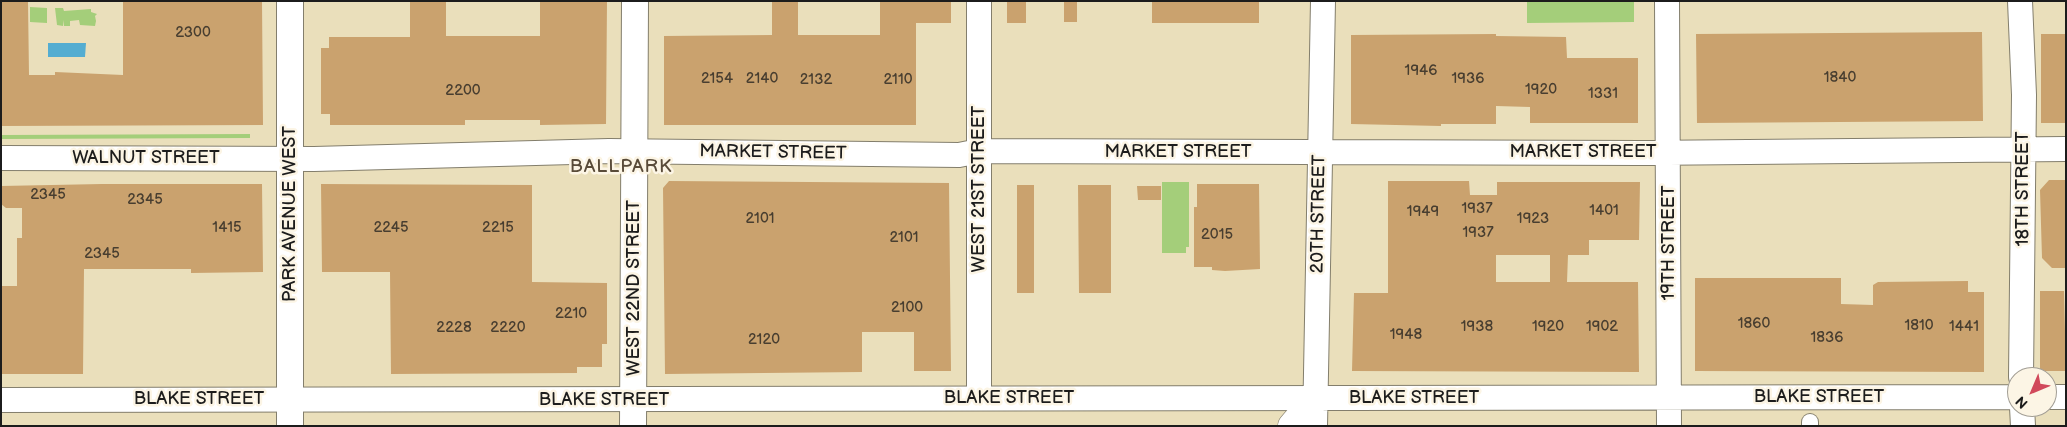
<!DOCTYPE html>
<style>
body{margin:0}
#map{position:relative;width:2067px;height:427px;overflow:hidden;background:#eadfbb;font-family:"Balsamiq Sans",sans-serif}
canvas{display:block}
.frame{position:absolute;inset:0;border:2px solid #1c1c1c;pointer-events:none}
.north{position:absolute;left:2007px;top:367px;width:50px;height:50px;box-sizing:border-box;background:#fcf5e5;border:1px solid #a29e95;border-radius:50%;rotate:225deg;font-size:14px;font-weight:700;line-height:20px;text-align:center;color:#1c1c1c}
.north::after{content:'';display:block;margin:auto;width:18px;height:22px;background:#d1495b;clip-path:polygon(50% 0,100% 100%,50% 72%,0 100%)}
</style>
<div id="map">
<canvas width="2067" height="427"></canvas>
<div class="frame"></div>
<div class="north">N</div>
</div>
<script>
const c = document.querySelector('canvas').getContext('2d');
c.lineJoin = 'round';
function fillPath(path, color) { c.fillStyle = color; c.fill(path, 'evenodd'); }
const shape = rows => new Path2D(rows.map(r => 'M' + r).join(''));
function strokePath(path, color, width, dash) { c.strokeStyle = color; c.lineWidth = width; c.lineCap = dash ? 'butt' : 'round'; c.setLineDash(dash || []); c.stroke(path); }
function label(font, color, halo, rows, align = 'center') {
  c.font = font + ' "Balsamiq Sans",sans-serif'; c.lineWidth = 5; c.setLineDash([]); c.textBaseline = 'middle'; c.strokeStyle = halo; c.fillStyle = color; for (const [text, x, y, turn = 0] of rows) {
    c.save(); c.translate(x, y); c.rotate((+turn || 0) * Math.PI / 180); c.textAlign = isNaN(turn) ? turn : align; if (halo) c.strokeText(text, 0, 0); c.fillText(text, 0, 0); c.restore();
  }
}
fillPath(shape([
 [1527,1,1634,1,1634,22,1527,23],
 [30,7,47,8,47,23,30,22],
 [55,8,63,8,64,11,91,9,91,12,97,14,95,16,96,21,95,26,80,25,79,20,70,21,70,26,64,26,64,20,63,26,57,25],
 [250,134,250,138,1,139,1,135],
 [1162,182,1189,182,1189,247,1186,247,1186,253,1162,253]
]), '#a4ce7a');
fillPath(shape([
 [48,43,86,43,85,57,48,57]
]), '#54add1');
fillPath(shape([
 [1,1,28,1,29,75,55,75,55,72,123,75,123,1,262,1,263,125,1,126],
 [410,1,446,1,446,36,540,36,540,1,607,1,606,124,540,125,540,120,465,120,465,125,330,125,330,114,321,114,321,48,329,48,329,37,410,37],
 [772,1,798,1,798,35,880,35,880,1,951,1,951,23,916,23,916,125,664,125,664,36,772,35],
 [1007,1,1026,1,1026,23,1007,23],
 [1064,1,1077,1,1077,22,1064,22],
 [1152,1,1259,1,1259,23,1152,23],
 [1982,32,1983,121,1697,123,1696,34],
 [1496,34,1496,36,1566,37,1567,58,1638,58,1638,123,1530,123,1530,107,1496,106,1496,124,1441,124,1441,126,1351,124,1351,35],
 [2041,34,2066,34,2066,123,2041,123],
 [2049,180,2066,180,2066,268,2052,268,2042,258,2040,190],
 [669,181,949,183,951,371,914,371,914,332,862,332,862,372,665,374,663,188],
 [1388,181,1469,181,1470,195,1497,195,1497,182,1640,182,1639,240,1589,240,1589,255,1568,255,1567,282,1638,282,1639,372,1352,371,1354,293,1388,293],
 [1496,255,1550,255,1550,282,1496,282],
 [102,184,262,184,263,272,191,273,191,269,84,269,83,374,1,374,1,286,17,286,17,238,22,238,22,208,6,208,1,204,1,186],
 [321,184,532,185,532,282,607,283,607,344,602,344,602,367,577,367,577,373,391,374,390,272,322,272],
 [1197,184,1259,184,1260,269,1225,271,1212,270,1212,267,1194,267,1194,207,1197,207],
 [1017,185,1034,185,1034,293,1017,293],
 [1078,185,1111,185,1111,293,1079,293],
 [1137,186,1161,186,1161,200,1138,200],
 [1695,278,1841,278,1841,304,1873,305,1873,285,1878,282,1968,281,1968,292,1984,292,1984,372,1695,371],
 [2040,291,2064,291,2066,371,2040,371]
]), '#caa26e');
const street = shape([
 [1810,422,1810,426]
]);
const secondary = shape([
 [979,1,979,398],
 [1667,1,1669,426],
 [2020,1,2024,95,2021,377],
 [1,158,314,159,609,151,959,155,979,151,1642,153,2066,149],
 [2047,397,2066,397],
 [1,400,2017,397],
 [2022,407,2023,426],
 [1315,426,1323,1]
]);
const primary = shape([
 [290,426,290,1],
 [633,426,635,1]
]);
const highway = shape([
 [1292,426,1316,398]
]);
strokePath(street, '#837e6c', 18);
strokePath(secondary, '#837e6c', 26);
strokePath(primary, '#837e6c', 28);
strokePath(highway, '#837e6c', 29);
strokePath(street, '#fff', 16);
strokePath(secondary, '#fff', 24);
strokePath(primary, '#fff', 26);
strokePath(highway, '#fff', 28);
label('15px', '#483e30', null, [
 ["2300",193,33],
 ["1946",1421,71],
 ["1840",1840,78],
 ["2154",717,79],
 ["2140",762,79],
 ["1936",1468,79],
 ["2132",816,80],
 ["2110",898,80],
 ["1920",1541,90],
 ["2200",463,91],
 ["1331",1603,94],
 ["2345",48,195],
 ["2345",145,200],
 ["1937",1477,209],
 ["1401",1604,211],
 ["1949",1423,212],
 ["2101",760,219],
 ["1923",1533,219],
 ["1415",227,228],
 ["2245",391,228],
 ["2215",498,228],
 ["1937",1478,233],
 ["2015",1217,235],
 ["2101",904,238],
 ["2345",102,254],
 ["2100",907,308],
 ["2210",571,314],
 ["1860",1754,324],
 ["1810",1919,326],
 ["1938",1477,327],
 ["1920",1548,327],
 ["1902",1602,327],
 ["1441",1964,327],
 ["2228",454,328],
 ["2220",508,328],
 ["1948",1406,335],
 ["1836",1827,338],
 ["2120",764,340]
]);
label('18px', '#1c1c1c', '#fcf5e5', [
 ["MARKET STREET",1178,152],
 ["MARKET STREET",1583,152],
 ["MARKET STREET",773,153,1],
 ["WALNUT STREET",146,158],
 ["WEST 21ST STREET",979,189,-90],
 ["18TH STREET",2023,189,-90],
 ["PARK AVENUE WEST",290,214,-90],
 ["20TH STREET",1319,214,-89],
 ["19TH STREET",1669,243,-90],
 ["WEST 22ND STREET",634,288,-90],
 ["BLAKE STREET",1819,397],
 ["BLAKE STREET",1009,398],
 ["BLAKE STREET",1414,398],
 ["BLAKE STREET",199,399],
 ["BLAKE STREET",604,400]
]);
c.letterSpacing = '1px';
label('19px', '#594b39', '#fcf5e5', [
 ["BALLPARK",621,167]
]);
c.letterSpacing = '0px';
</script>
